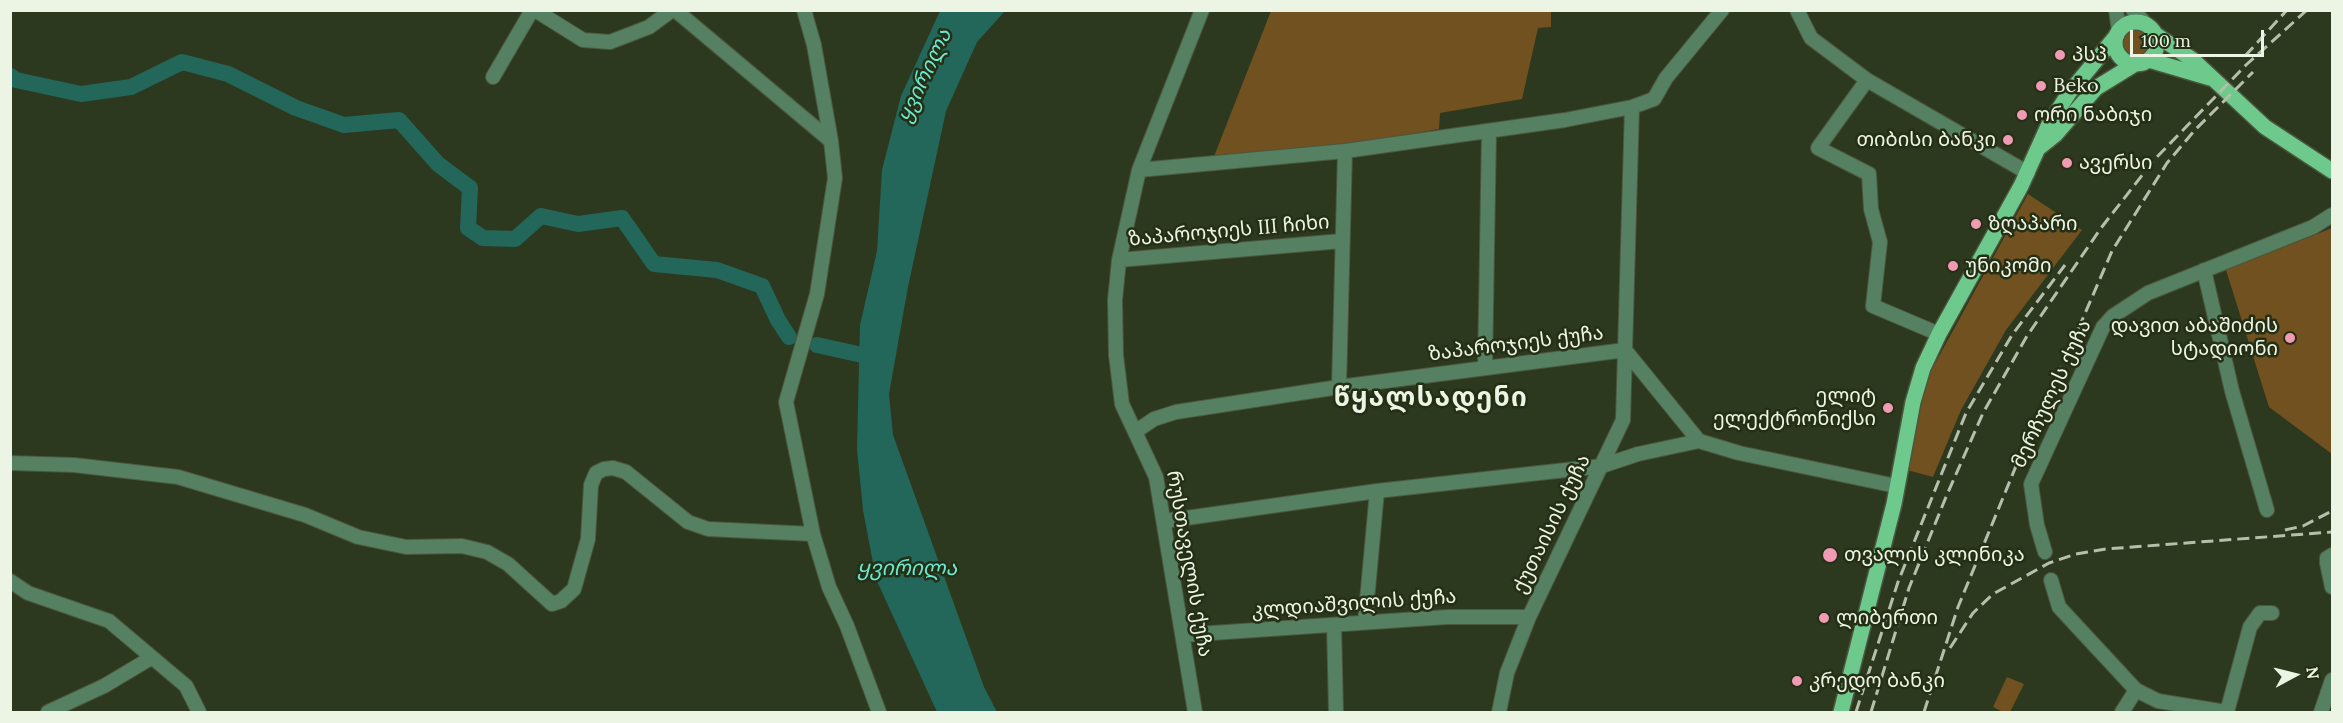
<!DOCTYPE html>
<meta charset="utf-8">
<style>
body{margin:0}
#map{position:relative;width:2343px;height:723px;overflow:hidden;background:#2d391f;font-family:Lora,serif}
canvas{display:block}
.frame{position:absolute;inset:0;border:12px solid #ecf4e3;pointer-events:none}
.north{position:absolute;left:2265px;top:645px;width:60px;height:60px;-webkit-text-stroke:4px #242f15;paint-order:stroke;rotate:83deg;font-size:16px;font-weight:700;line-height:24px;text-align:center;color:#ecf4e3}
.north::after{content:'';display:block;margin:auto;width:21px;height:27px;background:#ecf4e3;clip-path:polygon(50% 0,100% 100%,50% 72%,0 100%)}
.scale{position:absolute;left:2130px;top:30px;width:134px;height:27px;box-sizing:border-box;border:3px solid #ecf4e3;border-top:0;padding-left:8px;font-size:18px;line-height:21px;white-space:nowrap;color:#ecf4e3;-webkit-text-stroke:4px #242f15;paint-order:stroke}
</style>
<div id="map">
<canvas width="2343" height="723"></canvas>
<div class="frame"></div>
<div class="north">N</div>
<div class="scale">100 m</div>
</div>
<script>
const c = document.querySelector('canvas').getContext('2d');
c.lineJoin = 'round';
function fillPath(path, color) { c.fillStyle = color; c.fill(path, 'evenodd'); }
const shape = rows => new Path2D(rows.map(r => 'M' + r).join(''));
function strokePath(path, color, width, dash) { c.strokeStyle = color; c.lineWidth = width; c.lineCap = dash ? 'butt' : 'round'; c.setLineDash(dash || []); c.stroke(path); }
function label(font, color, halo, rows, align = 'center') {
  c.font = font + ' Lora,"Noto Sans Georgian",serif'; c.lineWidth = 5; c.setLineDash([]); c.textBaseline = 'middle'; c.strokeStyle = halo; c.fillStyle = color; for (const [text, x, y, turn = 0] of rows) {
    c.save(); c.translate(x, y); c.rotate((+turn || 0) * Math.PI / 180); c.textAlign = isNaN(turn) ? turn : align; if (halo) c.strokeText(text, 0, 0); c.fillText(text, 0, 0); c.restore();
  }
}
fillPath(shape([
 [1271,11,1551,11,1551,27,1538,28,1522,99,1440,113,1439,129,1357,144,1213,159],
 '2123 43a13 13 0 1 1 26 0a13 13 0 1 1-26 0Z',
 [2028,194,2082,230,2006,330,1961,410,1933,477,1907,470,1927,378],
 [2332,228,2332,454,2269,407,2226,270],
 [2007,677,2024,684,2010,712,2003,712,1993,707]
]), '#70511f');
fillPath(shape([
 [940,11,1005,11,977,42,946,111,908,287,889,394,893,435,984,687,997,712,937,712,876,579,863,510,857,449,860,325,877,251,882,170,901,96]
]), '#23665a');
strokePath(shape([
 [10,76,16,80,81,94,131,87,182,62,228,74,296,108,344,125,399,120,438,164,470,188,468,228,483,238,515,239,541,216,578,224,622,218,654,264,717,270,762,286,778,320,789,337],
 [817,345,880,359]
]), '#23665a', 16);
const minor = shape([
 [535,10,583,40,610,42,649,27,672,10],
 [675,10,831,141],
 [804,10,814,45,831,141,835,178,817,294,786,402,813,534,829,587,847,626,879,712],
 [1797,10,1811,38,1867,80,2028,173],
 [2116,10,2119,31],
 [2133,10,2147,25],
 [493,77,532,10],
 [1867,80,1818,148,1869,174,1871,209,1880,242,1873,306,1939,334],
 [1139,170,1345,151,1565,120,1632,107,1654,99,1666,78,1722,10],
 [1119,260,1342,241],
 [2204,270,2232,391,2267,510],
 [1485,367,1489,131],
 [1339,387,1345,151],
 [1135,432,1154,419,1176,412,1339,387,1625,350,1699,441,1739,453,1896,486],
 [10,463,74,465,178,477,305,515,358,537,406,547,462,546,487,552,508,564,552,604,561,601,574,589,588,539,591,485,596,473,604,469,613,468,626,472,688,522,708,529,813,534],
 [1165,521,1377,491,1602,466,1638,454,1699,441],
 [2045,552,2037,525,2031,484,2103,327,2113,316,2148,293,2313,227,2332,215],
 [2332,555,2327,558,2327,563,2332,587],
 [2051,580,2059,607,2136,690,2158,701,2226,712],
 [10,581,28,593,109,621,186,686,199,712],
 [1365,622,1377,491],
 [1334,625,1336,712],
 [1183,635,1447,617,1529,617],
 [48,712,104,686,151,658],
 [1195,712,1156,477,1122,404,1116,355,1115,300,1119,260,1139,170,1202,10],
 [1499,712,1507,673,1529,617,1623,420,1632,107],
 [2122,712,2136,690],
 [2227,712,2250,627,2260,613,2272,613],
 [2321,712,2332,680]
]);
const major = shape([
 '2115 43a21 21 0 1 1 42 0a21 21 0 1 1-42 0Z',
 [2155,34,2193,60,2265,127,2332,171],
 [2149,60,2210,78],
 [2040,147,2055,135,2096,88,2135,64],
 [1841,712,1894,504,1913,402,1923,368,1939,334,2021,186,2048,126,2069,93,2117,35]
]);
strokePath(minor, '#4c573e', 16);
strokePath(major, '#4c573e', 18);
strokePath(minor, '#558062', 14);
strokePath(major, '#6dca8c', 15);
strokePath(shape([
 [2245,56,2287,10],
 [2285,530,2303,526,2332,511],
 [1950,648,1973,613,1993,594,2049,563,2076,554,2106,549,2332,532],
 [1856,712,1898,582,1966,413,2012,335,2065,265],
 [1871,712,1909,588,1946,497,1983,413,2027,336,2101,228,2154,160,2246,65,2307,10],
 [1924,712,1958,607,2028,437,2061,369,2112,251,2167,163,2195,130,2253,72]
]), '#b6bfac', 3, [12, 6]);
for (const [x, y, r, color] of [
 [2060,55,6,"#f19ab3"],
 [2041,86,6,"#f19ab3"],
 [2022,115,6,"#f19ab3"],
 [2008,140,6,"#f19ab3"],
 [2067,163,6,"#f19ab3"],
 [1976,224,6,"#f19ab3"],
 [1953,266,6,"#f19ab3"],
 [2290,338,6,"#f19ab3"],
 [1888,408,6,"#f19ab3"],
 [1830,555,8,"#f19ab3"],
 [1824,618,6,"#f19ab3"],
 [1797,681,6,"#f19ab3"]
]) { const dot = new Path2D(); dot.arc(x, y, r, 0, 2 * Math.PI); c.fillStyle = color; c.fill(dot); strokePath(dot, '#242f15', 2); }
label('20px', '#ecf4e3', '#242f15', [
 ["პსპ",2072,55],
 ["Beko",2053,86],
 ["ორი ნაბიჯი",2034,115],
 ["თიბისი ბანკი",1996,140,"right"],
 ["ავერსი",2079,163],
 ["ზღაპარი",1988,224],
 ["უნიკომი",1965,266],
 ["დავით აბაშიძის",2278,326,"right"],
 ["სტადიონი",2278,349,"right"],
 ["ელიტ",1876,396,"right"],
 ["ელექტრონიქსი",1876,419,"right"],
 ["თვალის კლინიკა",1844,555],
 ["ლიბერთი",1836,618],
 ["კრედო ბანკი",1809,681]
], 'left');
label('20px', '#ecf4e3', '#242f15', [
 ["ზაპაროჯიეს III ჩიხი",1229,231,-5],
 ["ზაპაროჯიეს ქუჩა",1516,344,-7],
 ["მერჩულეს ქუჩა",2052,394,-65],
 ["ქუთაისის ქუჩა",1552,524,-64],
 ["რუსთაველის ქუჩა",1189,564,80],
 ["კლდიაშვილის ქუჩა",1354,604,-4]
]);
label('italic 21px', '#6ae8d0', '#242f15', [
 ["ყვირილა",925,76,-65],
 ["ყვირილა",907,569]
]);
c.letterSpacing = '1.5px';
label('bold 26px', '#ecf4e3', '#242f15', [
 ["წყალსადენი",1431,399]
]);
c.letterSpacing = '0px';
</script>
